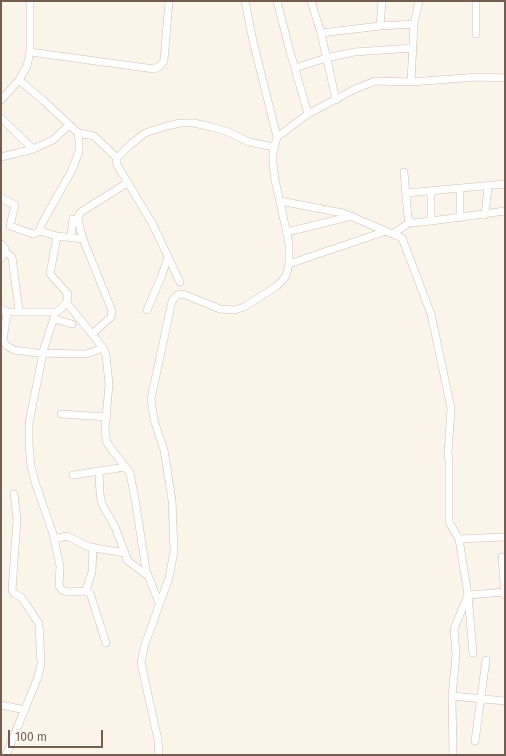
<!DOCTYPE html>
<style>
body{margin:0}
#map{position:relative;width:506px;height:756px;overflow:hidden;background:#fbf4ea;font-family:"Fira Sans",sans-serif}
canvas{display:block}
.frame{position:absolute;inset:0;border:2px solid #745c4f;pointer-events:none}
.scale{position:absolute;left:8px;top:730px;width:95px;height:18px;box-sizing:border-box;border:2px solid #745c4f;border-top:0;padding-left:5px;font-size:12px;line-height:14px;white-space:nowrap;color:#745c4f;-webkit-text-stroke:3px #fef8f0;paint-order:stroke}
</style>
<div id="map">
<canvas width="506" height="756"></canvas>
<div class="frame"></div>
<div class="scale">100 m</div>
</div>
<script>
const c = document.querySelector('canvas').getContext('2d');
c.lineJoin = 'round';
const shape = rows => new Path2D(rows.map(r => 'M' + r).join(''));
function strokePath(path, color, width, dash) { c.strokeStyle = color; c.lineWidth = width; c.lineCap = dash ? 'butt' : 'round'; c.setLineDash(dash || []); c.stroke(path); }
const street = shape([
 [245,1,253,41,277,137],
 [277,1,289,48,308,114],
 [311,1,321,33,336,100],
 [380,26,382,1],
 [321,33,380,26,414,24],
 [476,34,476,1],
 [30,52,154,69,160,66,164,61,169,1],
 [295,68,326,58,354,52,413,48],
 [411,82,414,24,419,1],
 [1,100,19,80,27,66,30,52,30,1],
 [1,118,33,149],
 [78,133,94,136,117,158],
 [1,157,33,149,53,140,69,125],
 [404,172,408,218,410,222,414,223,431,221,505,211],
 [431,191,431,221],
 [406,193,505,184],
 [1,198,15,205,10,226,33,234,41,231],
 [280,201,343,213,402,238,431,314,451,408,448,453,449,460,449,522,459,539],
 [485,215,488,186],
 [460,218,460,188],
 [287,232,352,216],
 [393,234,410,222],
 [57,236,83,239],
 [71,237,73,219,78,220],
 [1,244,3,246,5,249,1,259],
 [5,252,12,257,19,311],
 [289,264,386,231],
 [180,282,152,223,116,163,117,158,131,144,145,133,167,126,180,123,194,123,211,127,226,131,249,142,274,147],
 [66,302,92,334,103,348,106,355,109,384,105,429,106,438,107,443,130,473,136,505,146,570,159,603],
 [1,309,7,312,56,312,62,308,67,301,68,294,50,274,57,236,43,232,40,229,41,225,71,172,79,152,79,141,78,133,44,101,19,80],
 [147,310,162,275,168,256],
 [7,312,3,341,7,346,14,350,37,353,86,354,103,348],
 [56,312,44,348,29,423,29,445,31,466,36,485,53,534,60,566,59,586,62,590,68,592,86,591,90,593,106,643],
 [54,319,72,324],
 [92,334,111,317,112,311,83,239,78,220,79,215,81,212,127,183],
 [61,414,107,417],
 [99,472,100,494,102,504,115,527,128,561,148,576],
 [73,475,126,467],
 [54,539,67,536,89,547,125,553],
 [502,557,505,595],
 [86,591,92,572,93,547],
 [473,653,468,595,505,592],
 [452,696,456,655,454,629,468,595,459,539,505,537],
 [1,705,25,710],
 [475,741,486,660],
 [6,755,38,677,41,664,39,624,26,604,21,597,15,594,12,590,17,520,14,494],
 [159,755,158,740,141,663,144,647,169,578,174,551,172,500,164,450,154,420,151,399,172,301,177,295,183,294,220,309,234,310,244,307,277,286,286,276,289,264,289,243,275,180,273,163,273,153,277,137,308,114,353,90,375,81,411,82,478,77,505,78],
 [453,755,452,696,505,701]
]);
strokePath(street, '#ccbdb0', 8);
strokePath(street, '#fff', 7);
</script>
